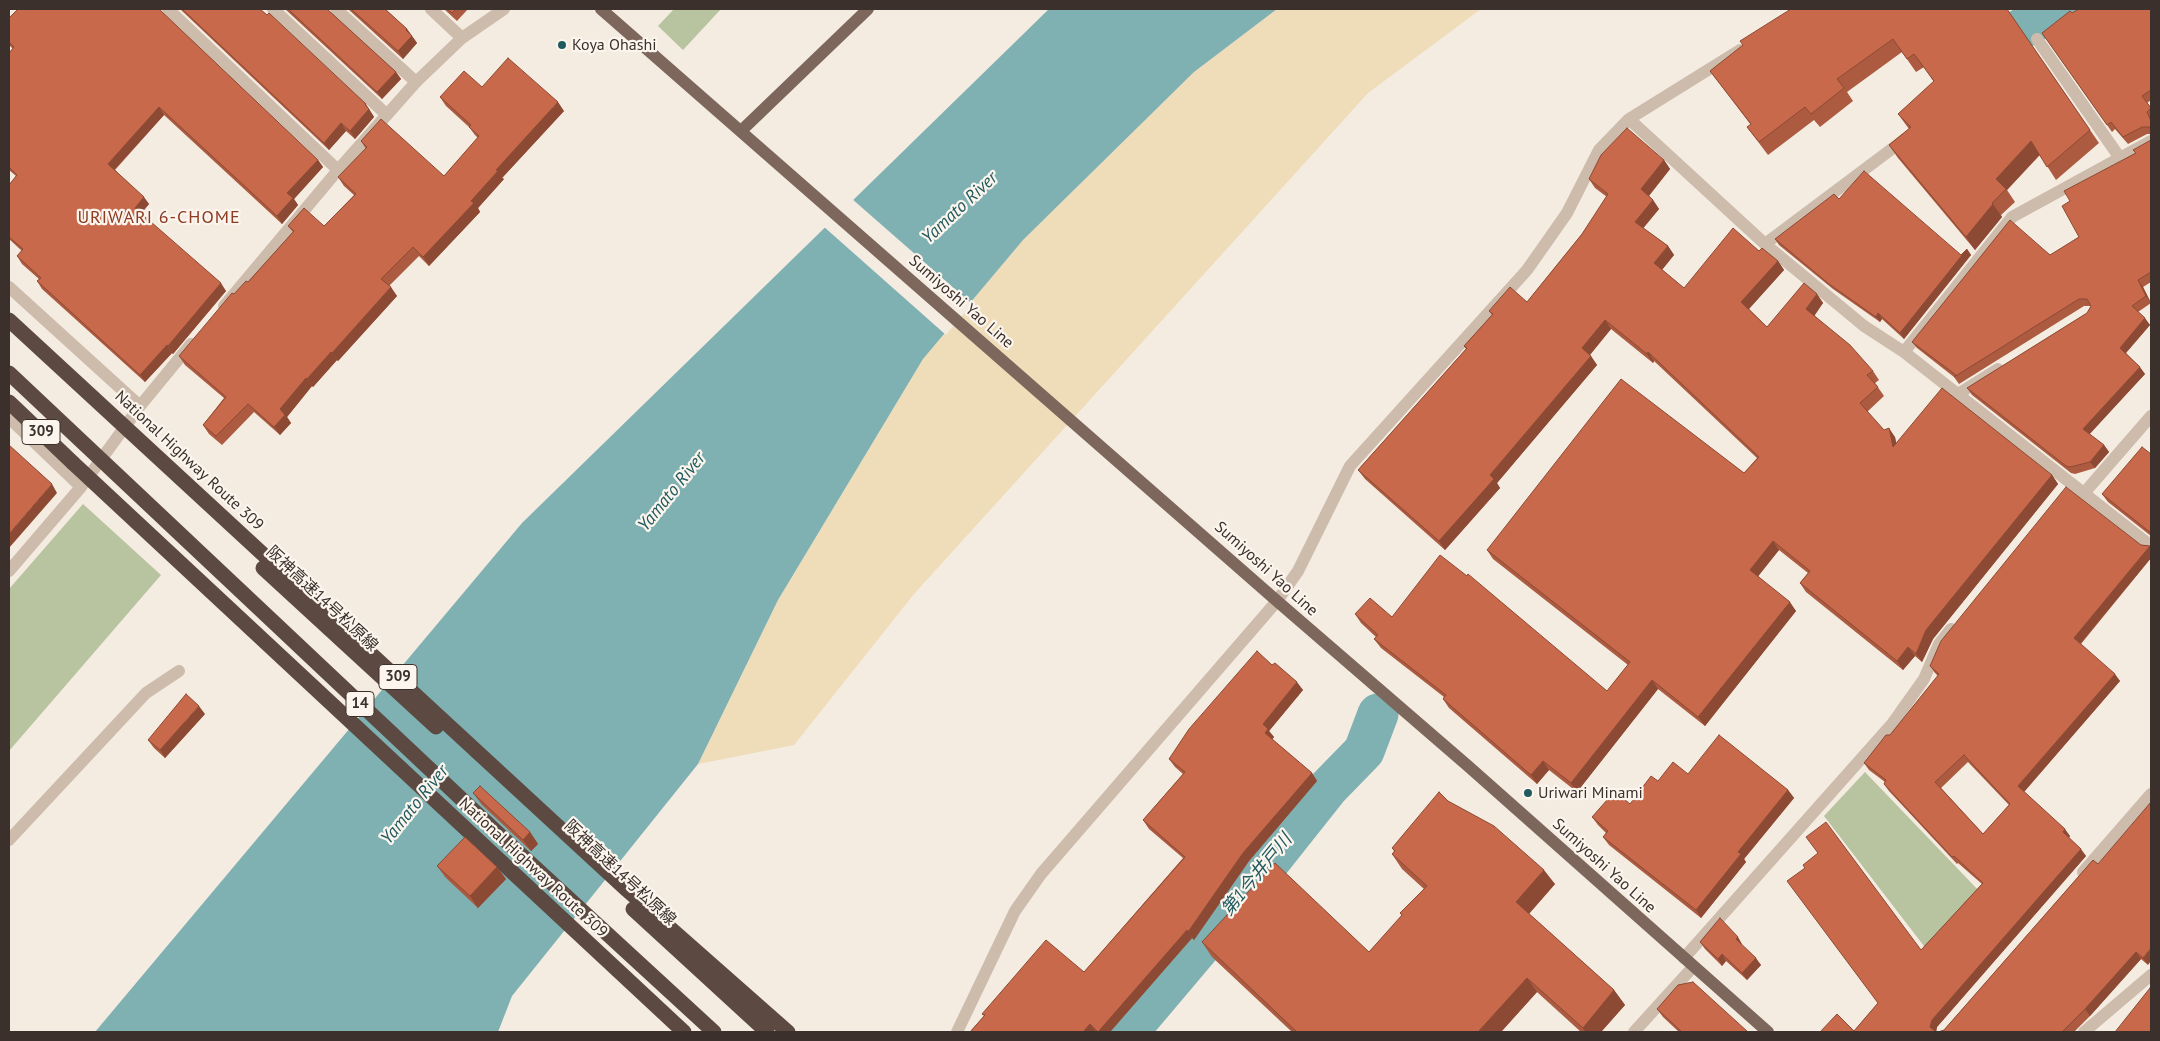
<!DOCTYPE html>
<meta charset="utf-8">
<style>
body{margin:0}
#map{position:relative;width:2160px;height:1041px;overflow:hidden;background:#f4ebe1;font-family:"PT Sans",sans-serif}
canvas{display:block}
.frame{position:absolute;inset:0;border:10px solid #3b302b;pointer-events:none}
</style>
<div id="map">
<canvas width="2160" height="1041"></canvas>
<div class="frame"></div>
</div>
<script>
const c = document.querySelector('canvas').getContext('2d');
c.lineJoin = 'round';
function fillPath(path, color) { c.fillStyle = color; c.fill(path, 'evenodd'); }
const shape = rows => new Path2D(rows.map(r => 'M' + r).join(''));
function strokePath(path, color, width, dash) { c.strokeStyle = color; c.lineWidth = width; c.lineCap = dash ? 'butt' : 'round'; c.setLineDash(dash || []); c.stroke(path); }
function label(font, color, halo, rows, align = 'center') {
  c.font = font + ' "PT Sans","Noto Sans JP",sans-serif'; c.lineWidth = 4.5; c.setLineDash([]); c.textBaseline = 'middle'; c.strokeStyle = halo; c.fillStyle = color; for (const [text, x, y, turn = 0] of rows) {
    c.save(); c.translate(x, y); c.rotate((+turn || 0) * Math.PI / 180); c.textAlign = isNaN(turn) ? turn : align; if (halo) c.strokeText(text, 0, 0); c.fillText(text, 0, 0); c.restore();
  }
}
fillPath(shape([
 [674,9,721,9,683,50,658,26],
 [83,504,161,575,9,751,9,589],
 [1865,772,1980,892,1927,950,1824,816]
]), '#b8c4a0');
fillPath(shape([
 [1277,9,1481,9,1368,93,914,594,794,745,698,764,778,600,923,359,1023,240,1194,72]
]), '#efdcb8');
fillPath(shape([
 [1049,9,1277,9,1194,72,1023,240,923,359,778,600,698,764,512,996,498,1032,95,1032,522,523]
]), '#7fb0b2');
fillPath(shape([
 [851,198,972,304,946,335,823,226]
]), '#f4ebe1');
strokePath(shape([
 [1976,61,2017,31,2058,9],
 [1128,1032,1232,909,1328,788,1364,751,1378,714]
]), '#7fb0b2', 41);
strokePath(shape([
 [168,9,338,170],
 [273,9,387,115],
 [336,9,416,82],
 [431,9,462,38],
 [2037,39,2120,158],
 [1629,119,1765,244,1864,326,1904,352,2151,546],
 [1765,244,1905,139],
 [9,287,140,406],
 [224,306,338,170,416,82,462,38,504,9],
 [1904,352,2012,217,2151,141],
 [1958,394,1998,369],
 [9,418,81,487],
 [2085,492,2151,416],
 [9,571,81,487,140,406,191,344],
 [9,840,146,693,179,671],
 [2083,872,2151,794],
 [1684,958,1892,724,1924,679,1939,644,1951,629],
 [957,1032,1015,911,1041,874,1277,601,1298,571,1350,466,1527,270,1567,213,1599,150,1629,119,1740,50],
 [1634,1032,1693,967],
 [2084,1032,2151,975]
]), '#cdbbac', 12);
strokePath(shape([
 [601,9,1277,601,1468,766,1768,1032],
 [741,131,868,9]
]), '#7d675c', 12);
strokePath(shape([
 [9,402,73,463]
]), '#5c4a42', 15);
strokePath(shape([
 [9,320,627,890,788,1032],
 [9,373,504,839,714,1032],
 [73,463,684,1032],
 [263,568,436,727],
 [633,909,767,1032]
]), '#5c4a42', 15);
fillPath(shape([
 [18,9,161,9,160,10,318,160,323,167,294,199,298,205,282,224,164,115,115,170,149,204,141,213,226,291,173,354,172,353,145,382,42,289,37,281,39,279,22,264,17,256,22,251,9,239,9,185,16,176,9,170,9,53,13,49,9,45,9,18],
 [180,9,260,9,366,104,374,117,355,139,346,131,329,150],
 [285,9,329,9,329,11,396,72,401,79,382,99],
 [348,9,385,9,407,29,417,43,403,59],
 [444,9,468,9,457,21],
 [2007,9,2099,143,2056,180,2040,155,2007,190,2015,202,2001,215,2002,217,1975,250,1898,158,1889,145,1909,129,1898,114,1934,82,1924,67,1916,72,1902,52,1847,92,1853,101,1820,127,1814,120,1768,155,1747,127,1751,125,1710,71],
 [2151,9,2151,100,2147,103,2151,108,2151,134,2147,134,2128,144,2115,129,2112,132,2042,33,2072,13],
 [482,87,564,111,502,178,504,179,478,208,480,212,429,266,419,256,389,286,397,296,338,361,337,360,313,387,312,386,287,417,291,423,280,435,254,412,222,445,209,434,203,425,224,398,185,365,179,356,234,294,248,282,293,232,288,226,324,226,354,195,344,186,338,177,366,149,361,141,444,176,478,138,475,135,469,127,446,106,440,97],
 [2151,140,2151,282,2143,287,2151,303,2138,312,2150,325,2126,353,2145,374,2089,434,2104,445,2109,452,2095,468,2075,474,2071,473,1972,395,1967,388,2087,313,2091,306,2084,306,1959,384,1954,377,1917,348,1912,342,2079,237,2070,201,2135,153],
 [1664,160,1670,169,1649,196,1653,200,1659,209,1643,228,1668,246,1674,255,1662,270,1684,288,1759,251,1778,261,1784,270,1749,309,1767,327,1817,294,1823,303,1814,315,1873,371,1879,380,1875,383,1884,396,1867,412,1884,430,1895,437,1896,443,2052,475,2058,484,1933,639,1922,662,1915,656,1903,670,1806,592,1800,583,1808,573,1779,550,1758,576,1796,611,1705,726,1658,689,1577,792,1549,770,1537,784,1449,708,1443,699,1444,697,1381,648,1374,639,1376,637,1361,623,1355,614,1392,617,1607,691,1628,665,1493,559,1487,550,1744,473,1757,458,1654,361,1653,363,1611,329,1590,355,1597,365,1497,483,1500,488,1445,550,1365,479,1358,470,1466,349,1464,346,1492,315,1489,311,1527,302,1582,234,1607,197,1595,188,1589,179],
 [1839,199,1961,255,1967,249,1971,255,1904,339,1882,319,1880,322,1833,289,1779,245,1775,239],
 [2151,454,2151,536,2108,502,2102,494],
 [2141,545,2150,546,2151,547,2151,558,2081,644,2120,681,2024,792,2070,836,2069,838,2086,856,1937,1027,1936,1032,1854,1031,1878,1003,1921,950,1982,884,1958,863,1957,864,1889,791,1884,784,1885,782,1869,770,1864,763,1890,735,1938,676,1935,673,1930,666],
 [1968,762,2009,805,1983,834,1941,788],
 [1272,665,1303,690,1269,731,1274,737,1272,739,1312,773,1317,781,1249,861,1194,940,1192,938,1110,1032,970,1032,984,1016,982,1014,1084,972,1183,858,1149,829,1143,820,1183,774,1175,767,1169,759],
 [205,714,165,758,154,748,148,740],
 [1688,774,1788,790,1794,798,1744,859,1746,862,1701,918,1609,845,1603,837,1606,833,1598,825,1592,817,1630,804,1658,781],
 [473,793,530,832,538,844,531,851,482,805],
 [1448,801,1555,884,1529,914,1614,990,1625,1005,1601,1032,1581,1032,1537,992,1501,1032,1292,1032,1212,957,1202,942,1369,952,1402,916,1400,913,1424,889,1402,869,1392,854,1394,851,1392,848],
 [2093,860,2148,965,2141,959,2090,1016,2074,1032,1938,1032,1944,1030],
 [437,866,497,867,506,879,478,908,446,878],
 [1700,942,1742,944,1741,945,1761,965,1747,980,1726,961,1722,966,1705,949],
 [1657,1009,1748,1032,1679,1032,1663,1017]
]), '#ac5a40');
fillPath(shape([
 [407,29,417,43,403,59,398,51],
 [396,72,401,79,382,99,377,92],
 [558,102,564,111,502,178,504,179,478,208,480,212,429,266,423,257,496,170],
 [159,107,164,115,113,171,108,164],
 [369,109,374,117,355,139,350,131],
 [341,123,346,131,329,150,324,143],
 [2031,141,2040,154,2007,190,1996,179],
 [318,160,323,167,294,199,298,205,282,224,277,216,287,193],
 [1664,160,1670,169,1647,198,1641,189],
 [144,197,149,204,140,215,135,208],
 [1653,200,1659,209,1641,231,1635,222],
 [1993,204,2002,217,1975,250,1966,237],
 [1668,246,1674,255,1660,272,1654,263],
 [1967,249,1971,255,1904,339,1900,333],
 [1778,261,1784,270,1747,311,1741,302],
 [2138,280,2143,287,2151,303,2146,296],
 [221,283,226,291,173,354,168,346],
 [391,287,397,296,338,361,332,353],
 [1817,294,1823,303,1813,318,1806,309],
 [1878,313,1882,319,1880,322,1876,317],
 [2145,318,2150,325,2124,355,2120,348],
 [1605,320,1611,329,1588,357,1582,348],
 [167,345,172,353,145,382,140,375],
 [331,352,337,360,313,387,307,379],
 [1648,352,1654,361,1653,363,1647,354],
 [1591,356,1597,365,1497,483,1500,488,1445,550,1439,541,1490,475],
 [2140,367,2145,374,2088,436,2083,429],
 [306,378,312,386,287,417,291,423,280,435,274,427,280,409],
 [1889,428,1895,437,1899,456,1893,447],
 [2104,445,2109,452,2095,468,2090,462],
 [2052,475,2058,484,1933,639,1922,662,1916,654,1926,630],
 [52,484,57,493,9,548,9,534],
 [1773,541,1779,550,1756,579,1750,570],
 [2150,546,2151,547,2151,558,2079,645,2074,638],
 [1790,602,1796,611,1705,726,1698,717],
 [1908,647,1915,656,1903,670,1897,661],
 [2115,674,2120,681,2023,793,2018,786],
 [1652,680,1658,689,1577,792,1571,783],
 [1297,682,1303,690,1269,731,1274,737,1271,741,1265,733,1263,724],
 [199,706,205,714,165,758,160,750],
 [1543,761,1549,770,1537,784,1531,775],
 [1312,773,1317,781,1249,861,1194,940,1188,932,1243,853],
 [1788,790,1794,798,1744,859,1746,862,1701,918,1696,910,1738,852],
 [2065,829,2070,836,2067,839,2063,832],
 [530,832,538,844,531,851,523,840],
 [2081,849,2086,856,1937,1027,1936,1032,1930,1027,1932,1020],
 [497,867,506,879,478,908,470,896],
 [1544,870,1555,884,1526,917,1516,902],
 [1187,930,1192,938,1110,1032,1098,1032],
 [1738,937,1742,944,1740,946,1736,939],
 [2151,948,2151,961,2148,965,2143,958],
 [2136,952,2141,959,2090,1016,2085,1009],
 [1722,954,1726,961,1722,966,1718,959],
 [1756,958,1761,965,1747,980,1742,973],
 [1527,978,1537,992,1501,1032,1478,1032],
 [1614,990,1625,1005,1601,1032,1585,1032,1583,1028],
 [1090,1024,1096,1032,1083,1032]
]), '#8c4a34');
const building = shape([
 [18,9,159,9,318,160,287,193,293,198,277,216,159,107,108,164,144,197,135,208,221,283,168,346,167,345,140,375,37,281,41,278,17,256,23,249,9,237,9,185,17,175,9,167,9,53,14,47,9,42,9,18,18,9],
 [182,9,260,9,267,15,269,13,366,104,365,105,369,109,350,131,341,123,324,143,182,9],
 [288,9,327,9,396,72,377,92,288,9],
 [351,9,385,9,407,29,406,30,412,36,398,51,351,9],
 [447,9,456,9,452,13,447,9],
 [1791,9,2007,9,2090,130,2047,167,2031,141,1996,179,2006,189,1992,203,1993,204,1966,237,1889,145,1911,127,1898,114,1934,81,1914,54,1907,59,1893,39,1837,79,1844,88,1811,114,1805,107,1759,142,1747,127,1751,124,1710,71,1743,45,1740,41,1791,9],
 [2079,9,2151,9,2151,90,2142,96,2151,108,2147,112,2151,121,2151,129,2150,127,2142,127,2123,137,2111,122,2107,125,2042,33,2070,11,2072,13,2079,9],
 [508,58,558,102,496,170,498,171,471,201,474,203,423,257,413,247,381,279,391,287,332,353,331,352,307,379,306,378,280,409,285,415,274,427,248,404,216,436,203,425,226,397,179,356,232,293,234,294,246,281,248,282,294,231,288,226,304,208,324,226,356,194,338,177,367,147,361,141,381,119,444,176,479,136,469,127,471,125,440,97,464,71,482,87,508,58],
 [1627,128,1664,160,1641,189,1653,200,1635,222,1668,246,1654,263,1684,288,1733,228,1759,251,1762,248,1778,261,1741,302,1767,327,1804,283,1817,294,1806,309,1850,345,1873,371,1867,375,1878,387,1860,403,1884,430,1889,428,1893,447,1942,388,2052,475,1926,630,1916,654,1908,647,1897,661,1800,583,1810,571,1773,541,1750,570,1790,602,1698,717,1652,680,1571,783,1543,761,1531,775,1443,699,1446,695,1374,639,1378,635,1355,614,1370,598,1392,617,1440,555,1467,576,1468,574,1607,691,1630,662,1487,550,1621,379,1744,473,1759,457,1648,352,1647,354,1605,320,1582,348,1591,356,1490,475,1494,479,1439,541,1358,470,1467,348,1464,346,1493,314,1489,311,1510,287,1527,302,1582,234,1608,194,1589,179,1601,155,1627,128],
 [2151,140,2151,272,2138,280,2146,296,2132,306,2145,318,2120,348,2140,367,2083,429,2104,445,2090,462,2070,467,2066,466,1967,388,2087,313,2091,306,2087,299,2079,299,1954,377,1956,375,1912,342,2010,220,2050,255,2079,237,2062,206,2070,201,2064,191,2136,153,2133,150,2151,140],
 [1864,171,1961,255,1967,249,1900,333,1878,313,1876,317,1829,284,1775,239,1834,194,1839,199,1864,171],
 [9,445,52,484,9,534,9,445],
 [2142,447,2151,454,2151,533,2102,494,2142,447],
 [2066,487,2141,545,2150,546,2074,638,2115,674,2018,786,2065,829,2063,832,2081,849,1932,1020,1930,1027,1936,1032,1820,1032,1837,1014,1854,1031,1878,1003,1787,881,1805,868,1803,865,1818,853,1806,837,1826,822,1921,950,1983,883,1954,856,1952,857,1884,784,1886,780,1864,763,1886,735,1890,735,1939,674,1930,666,1941,641,2066,487],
 [1964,755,2010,804,1983,834,1935,782,1964,755],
 [1257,651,1272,665,1275,663,1297,682,1263,724,1268,729,1265,733,1312,773,1243,853,1188,932,1187,930,1098,1032,1090,1024,1083,1032,970,1032,985,1015,982,1014,1046,940,1084,972,1185,857,1143,820,1185,772,1169,759,1189,729,1257,651],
 [186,694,199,706,160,750,148,740,186,694],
 [1719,735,1788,790,1738,852,1741,854,1696,910,1603,837,1608,831,1592,817,1615,791,1630,804,1651,776,1658,781,1673,762,1688,774,1719,735],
 [480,786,530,832,523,840,473,793,480,786],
 [1439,792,1448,801,1494,826,1544,870,1516,902,1614,990,1583,1028,1527,978,1478,1032,1297,1032,1202,942,1275,863,1369,952,1402,915,1400,913,1427,886,1392,854,1395,851,1392,848,1439,792],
 [2151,802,2151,948,2143,958,2136,952,2085,1009,2062,1032,1938,1032,1944,1030,2093,860,2098,864,2151,802],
 [465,837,497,867,470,896,437,866,465,837],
 [1720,918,1738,937,1736,939,1756,958,1742,973,1722,954,1718,959,1700,942,1720,918],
 [1693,982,1748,1032,1682,1032,1657,1009,1678,985,1693,982],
 [2150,988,2151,990,2151,1032,2115,1032,2150,988]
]);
fillPath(building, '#c8694b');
strokePath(building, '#8c4a34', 1);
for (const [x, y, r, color] of [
 [562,45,5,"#1f5a5e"],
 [1528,793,5,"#1f5a5e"]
]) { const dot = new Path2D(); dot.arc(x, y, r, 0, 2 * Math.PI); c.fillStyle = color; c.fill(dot); strokePath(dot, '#fbf5ee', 2); }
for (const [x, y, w] of [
 [41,432,38],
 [398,677,38],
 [360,704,28]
]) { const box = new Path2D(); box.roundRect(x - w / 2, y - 12.5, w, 25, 4); c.fillStyle = '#fbf5ee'; c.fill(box); strokePath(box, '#3b302b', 1); }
label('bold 15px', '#3b302b', null, [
 ["309",41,432],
 ["309",398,677],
 ["14",360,704]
]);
label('16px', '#3b302b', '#fbf5ee', [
 ["Koya Ohashi",572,45],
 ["Uriwari Minami",1538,793]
], 'left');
label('16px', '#3b302b', '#fbf5ee', [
 ["Sumiyoshi Yao Line",961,302,41],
 ["National Highway Route 309",189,461,43],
 ["Sumiyoshi Yao Line",1266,569,42],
 ["阪神高速14号松原線",322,599,43],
 ["Sumiyoshi Yao Line",1604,866,42],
 ["National Highway Route 309",533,868,43],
 ["阪神高速14号松原線",620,873,43]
]);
label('italic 18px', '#1f5a5e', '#fbf5ee', [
 ["Yamato River",960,208,-43],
 ["Yamato River",672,492,-51],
 ["Yamato River",415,805,-51],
 ["第1今井戸川",1257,875,-51]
]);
c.letterSpacing = '1px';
label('18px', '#8c3b22', '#fbf5ee', [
 ["URIWARI 6-CHOME",159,218]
]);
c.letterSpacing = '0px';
</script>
